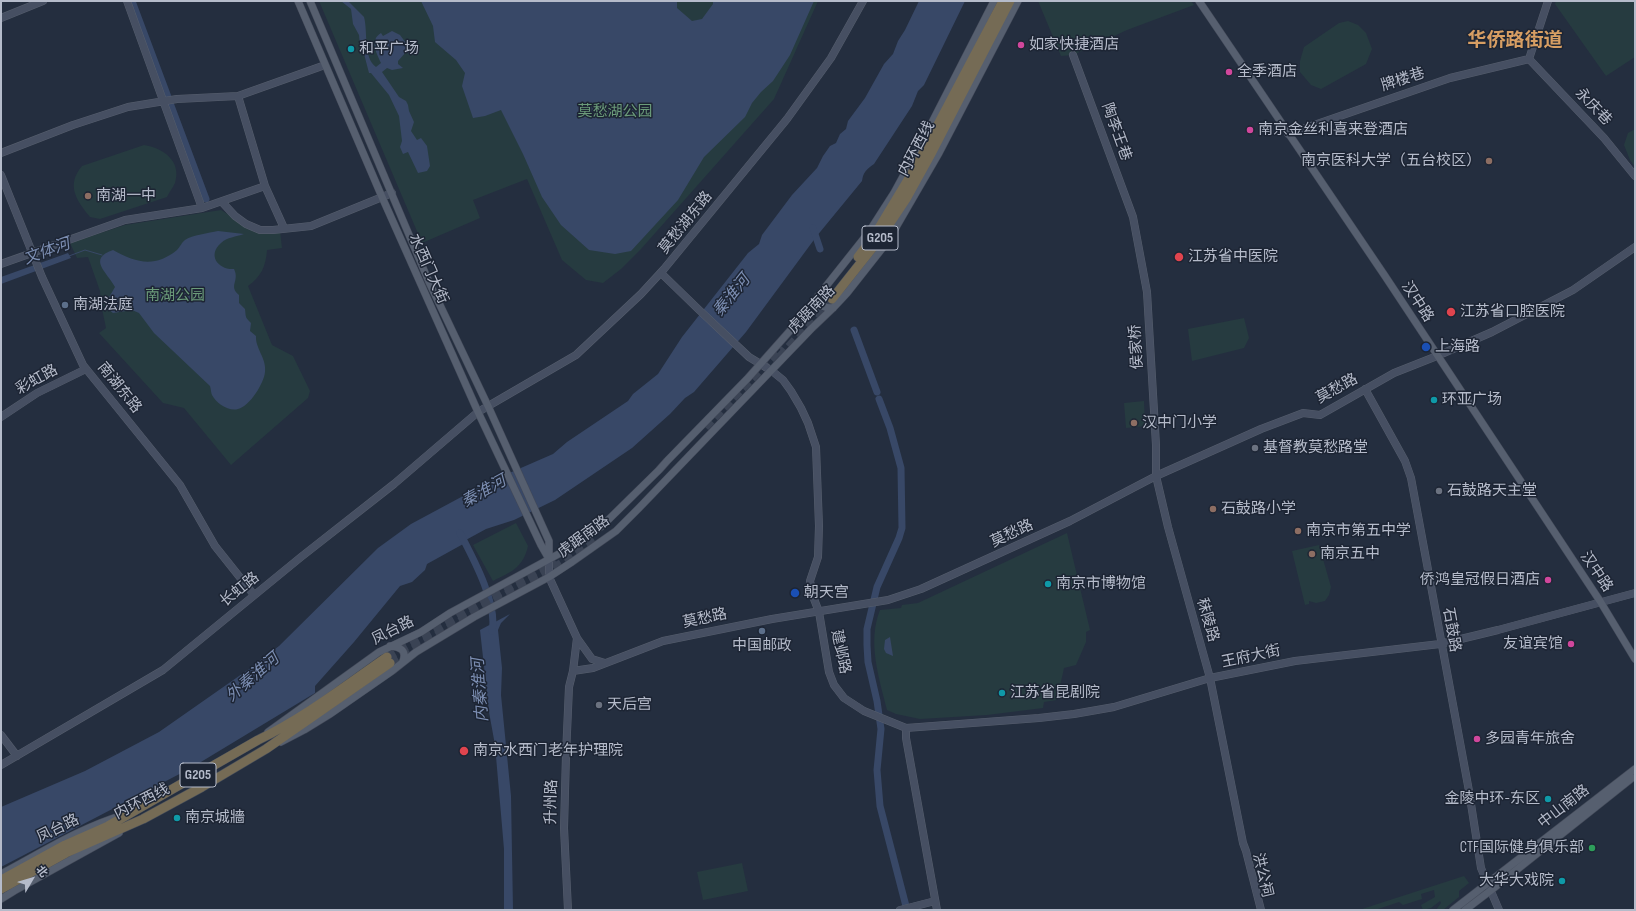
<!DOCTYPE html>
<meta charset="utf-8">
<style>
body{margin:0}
#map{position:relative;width:1636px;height:911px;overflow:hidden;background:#242e3f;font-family:"Sofia Sans Condensed","Noto Sans SC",sans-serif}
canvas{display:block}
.frame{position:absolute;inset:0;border:2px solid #b5bbca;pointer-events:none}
.north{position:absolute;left:12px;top:859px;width:40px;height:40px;-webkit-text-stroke:3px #1d2534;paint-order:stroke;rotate:52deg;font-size:11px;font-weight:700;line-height:16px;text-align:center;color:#b5bbca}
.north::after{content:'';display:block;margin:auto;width:14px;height:18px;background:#b5bbca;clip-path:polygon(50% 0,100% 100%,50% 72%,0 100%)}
</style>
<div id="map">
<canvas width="1636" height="911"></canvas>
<div class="frame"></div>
<div class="north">北</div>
</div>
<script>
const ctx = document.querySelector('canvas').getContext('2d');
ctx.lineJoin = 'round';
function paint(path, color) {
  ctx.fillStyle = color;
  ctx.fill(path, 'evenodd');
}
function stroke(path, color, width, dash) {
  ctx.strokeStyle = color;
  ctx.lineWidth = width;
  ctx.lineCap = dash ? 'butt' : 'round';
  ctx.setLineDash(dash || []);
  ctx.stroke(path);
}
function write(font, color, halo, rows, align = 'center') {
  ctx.font = font + ' "Sofia Sans Condensed","Noto Sans SC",sans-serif';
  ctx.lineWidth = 3;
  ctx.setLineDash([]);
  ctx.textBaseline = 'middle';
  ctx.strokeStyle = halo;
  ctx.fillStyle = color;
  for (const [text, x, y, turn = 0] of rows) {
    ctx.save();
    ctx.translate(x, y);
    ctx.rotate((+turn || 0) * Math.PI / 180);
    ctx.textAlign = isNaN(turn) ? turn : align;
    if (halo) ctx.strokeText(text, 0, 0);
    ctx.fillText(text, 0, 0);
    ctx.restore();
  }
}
const green = new Path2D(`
 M319,1H818L774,99L641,249L621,269L603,283L586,280L562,260L527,179L473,200L480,218L422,243Z
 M1038,1H1191L1194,5L1127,30L1073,55L1061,56Z
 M1556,1H1635V57L1606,76L1555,4Z
 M1348,21L1358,25L1366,33L1372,49L1366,64L1321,89L1311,85L1300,72V61L1304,47L1339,23Z
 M1635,129V167L1630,160L1624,145L1628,133Z
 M144,145C163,148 182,161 175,183C173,188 169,192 167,197L100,219L90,217C76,200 66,185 82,166Z
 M221,210L247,226L280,231L282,248L267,250C266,266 261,277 248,286L272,345L293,356L310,391L308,398L231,465L184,408L163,403L99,333L106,328L101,304L100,291L88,257L77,258L70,243L125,225Z
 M1244,318L1249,338L1244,348L1192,361L1188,329Z
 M1144,401L1145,426L1126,428L1124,403Z
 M516,523L528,546C523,568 511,572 493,581L473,545Z
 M1067,533L1090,630L1086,632V642L1076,665L1064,668L1057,700L1044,702L1043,708L987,715L920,719L896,714L887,710C879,678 867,642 880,610L901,608L902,605L918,603Z
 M1319,545L1331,587L1329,595L1325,601L1316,603L1309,601V604L1305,605L1292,551Z
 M742,863L748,891L703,900L697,872Z
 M1464,876L1469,883L1459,891V897L1443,910H1436L1441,903L1440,901L1431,908L1423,910L1421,905L1435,897L1434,890L1421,894L1422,899L1403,905L1399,902L1375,910H1359Z`);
const water = new Path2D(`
 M341,1H348L364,17C368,31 363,58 376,67L381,63C377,54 369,40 381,33L383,36L392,31L400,35L409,47V55L408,52H406L398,61V64L403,68L392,70L387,68L382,72L399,97L406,101L408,105L409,111L414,122L411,131L417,140L421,138L427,146L430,166L427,171L418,173L408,152L403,154L400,147L402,141L399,116L389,95L371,73H369L363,50L360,45L359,35L353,24L351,9Z
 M421,1H677V8L692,21L702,19L713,4V1H814L790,55L773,81L761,92L752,103L745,117L704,157L678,200L631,251L615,254L589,250L561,225L542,197L523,154L501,110L485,116L473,118L462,86L465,73L456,60L435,42L433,26Z
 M919,1H965L924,85L918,91L912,106L874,164C867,169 863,172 862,181L816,237L746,332L694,392L685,398L670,414L632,448L555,500L514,520L486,529L464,541L465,543L427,564L425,570L412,582L400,586L354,642L315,686V693L191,768L1,867V807L85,771L159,732L249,669L279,646L378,548L411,524L491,481L553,454L567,442L628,401L633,394L658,374L682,337L748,253L759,244L762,235L792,195L817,168L823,156L830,146L836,143L840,134L846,129L848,121L865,98L884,64L893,54L898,41L905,30Z
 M218,231L244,234C236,237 227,237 221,243C207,255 218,270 234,269C240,281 228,286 239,295V303L245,309C246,318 245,317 251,323L250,331L256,336C255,348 267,359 265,372C264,383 250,406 238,409C229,412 216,403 212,395C211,393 211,389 210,386L154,333L139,313L132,310L113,313L107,308L108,299L115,287C107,272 87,259 113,250C136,263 155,268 177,250C180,247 182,242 185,240C192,235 209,233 218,231Z
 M68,253L71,258L1,284V277Z
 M510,614L501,623L498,630L502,668L501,695L511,796L513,910H504V849L495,745L489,712L480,630Z
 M890,637L893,656L886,653L884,649L885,640Z`);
const stream = new Path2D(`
 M69,256L85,250L102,255`);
const river = new Path2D(`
 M132,1L168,97
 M170,103L206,199
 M813,228L820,249
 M854,330L877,392
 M879,399L890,428L901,468L902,528L899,538L877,587L867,629V645L868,662L877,701L881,729L877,770L880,806L907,910
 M460,533C473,558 498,604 492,631`);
const highwayTunnel = new Path2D(`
 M780,357L832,299
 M705,427L782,347
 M387,657L555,560
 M390,663L473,614L564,562L597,540`);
const secondary = new Path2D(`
 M127,1L202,208
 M1,18L43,1
 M1073,55L1133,217L1147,292L1156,445V476L1168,527L1210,678L1243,843L1246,851L1261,910
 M1529,59L1604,138L1635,176
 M1529,59L1548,1
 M1288,134L1450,78L1529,59
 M1,153L73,125L128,107L177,99L238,96
 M1,175L42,277L83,365L180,485L215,546L254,595
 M222,202L235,216L246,224L260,230H273L311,226L392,193
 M284,228L265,186L238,96L325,65
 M1,264L125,220L202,208L265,186
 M661,273L696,307L749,357L772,371L783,380L791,391L801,408L808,423L816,447L819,526L818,557L810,581L814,599L819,612L829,672L834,685L844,698L864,711L906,728L1039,718L1074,714L1114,707L1210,678L1295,661L1440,644L1498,630L1635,593
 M1365,389L1405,461L1411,478L1469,791L1481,868L1499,910
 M1,417L37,393L86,369
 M549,559V577L577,638L573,671L569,687L566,755L564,828L568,910
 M577,638L592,659L605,663
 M573,671L593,668L663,641L772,619L888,600L921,589L1070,521L1156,476L1261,429L1303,413L1320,415L1394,373L1437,356L1492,332L1573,290L1635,247
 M906,728V738L937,910
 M1,735L17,756
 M1,765L163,670L301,557L394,484L478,412L576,355L641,294L664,269L787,119L831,58L863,1
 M900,910L935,901`);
const primary = new Path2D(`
 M298,1L382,197L478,412L541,545L549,559
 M310,1L429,282L488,406L549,541V558
 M1199,1L1385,276L1600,601L1635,659
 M818,296C817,306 824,308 833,308
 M390,646C400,647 407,650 403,661
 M268,732L379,652L421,632L450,613L566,550L602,526L659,470L667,461L748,378L796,324L869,232L894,193L924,138L994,1
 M281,742L304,730L330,714L392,671L416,652L474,617L549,577L572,562L616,531L639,508L812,328L833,308L847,293L888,241L939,153L1018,1
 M1,874C41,853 79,828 123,815
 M1,899L14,891L119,833
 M1453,910L1635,769
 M1465,910L1490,891L1632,778`);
const highway = new Path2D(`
 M858,257L874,236L915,168L1003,1
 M832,299L878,241L906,199L932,152L1010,1
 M1,880L65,845L108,826L258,740C304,718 345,686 387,657
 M1,889L66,853L143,819L202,787L266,749L390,663`);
const markers = [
 [1021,45,4,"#d1479c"],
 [351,49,4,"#0f9aa8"],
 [1229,72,4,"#d1479c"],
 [1250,130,4,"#d1479c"],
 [1489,161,4,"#8d6e63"],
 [88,196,4,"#8d6e63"],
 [1179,257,5,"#e0444e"],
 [65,305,4,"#5c6f8a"],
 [1451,312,5,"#e0444e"],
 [1426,347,5,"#1a4fb4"],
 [1434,400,4,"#0f9aa8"],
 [1134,423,4,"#8d6e63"],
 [1255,448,4,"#6b7280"],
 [1439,491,4,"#6b7280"],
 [1213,509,4,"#8d6e63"],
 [1298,531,4,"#8d6e63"],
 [1312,554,4,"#8d6e63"],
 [1548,580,4,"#d1479c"],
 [1048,584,4,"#0f9aa8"],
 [795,593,5,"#1a4fb4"],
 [762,631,4,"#5c6f8a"],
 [1571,644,4,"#d1479c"],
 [1002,693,4,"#0f9aa8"],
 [599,705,4,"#6b7280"],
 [1477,739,4,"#d1479c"],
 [464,751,5,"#e0444e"],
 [1548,799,4,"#0f9aa8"],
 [177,818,4,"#0f9aa8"],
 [1592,848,4,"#2e9e5b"],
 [1562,881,4,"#0f9aa8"]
];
const shields = [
 [880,238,36],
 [198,775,36]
];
const shieldNames = [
 ["G205",880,238],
 ["G205",198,775]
];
const poiNames = [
 ["如家快捷酒店",1029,45],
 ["和平广场",359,49],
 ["全季酒店",1237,72],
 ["南京金丝利喜来登酒店",1258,130],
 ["南京医科大学（五台校区）",1481,161,"right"],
 ["南湖一中",96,196],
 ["江苏省中医院",1188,257],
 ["南湖法庭",73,305],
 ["江苏省口腔医院",1460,312],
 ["上海路",1435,347],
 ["环亚广场",1442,400],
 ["汉中门小学",1142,423],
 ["基督教莫愁路堂",1263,448],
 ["石鼓路天主堂",1447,491],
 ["石鼓路小学",1221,509],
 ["南京市第五中学",1306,531],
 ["南京五中",1320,554],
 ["侨鸿皇冠假日酒店",1540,580,"right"],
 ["南京市博物馆",1056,584],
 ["朝天宫",804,593],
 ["友谊宾馆",1563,644,"right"],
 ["中国邮政",762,646,"center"],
 ["江苏省昆剧院",1010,693],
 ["天后宫",607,705],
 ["多园青年旅舍",1485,739],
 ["南京水西门老年护理院",473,751],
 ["金陵中环-东区",1540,799,"right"],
 ["南京城牆",185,818],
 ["CTF国际健身俱乐部",1584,848,"right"],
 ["大华大戏院",1554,881,"right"]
];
const streetNames = [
 ["牌楼巷",1403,80,-18],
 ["永庆巷",1593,107,46],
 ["陶李王巷",1116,132,70],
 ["内环西线",917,149,-62],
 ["莫愁湖东路",686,223,-51],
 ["水西门大街",428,269,66],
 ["汉中路",1417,302,57],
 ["虎踞南路",812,310,-46],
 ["侯家桥",1137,347,-93],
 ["彩虹路",37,380,-29],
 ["南湖东路",119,388,51],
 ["莫愁路",1337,389,-29],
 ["莫愁路",1012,534,-25],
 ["虎踞南路",584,537,-36],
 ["汉中路",1596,572,56],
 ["长虹路",240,590,-39],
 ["莫愁路",705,619,-12],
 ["秣陵路",1207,620,74],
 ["石鼓路",1451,630,80],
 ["凤台路",393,631,-27],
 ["建邺路",840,652,78],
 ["王府大街",1251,657,-12],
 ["内环西线",142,802,-27],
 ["升州路",552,802,-89],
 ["中山南路",1564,807,-38],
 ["凤台路",58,829,-26],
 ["洪公祠",1262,875,77]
];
const parkNames = [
 ["莫愁湖公园",615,112],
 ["南湖公园",175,296]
];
const waterNames = [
 ["文体河",47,252,-20],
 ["秦淮河",732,296,-51],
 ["秦淮河",484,492,-29],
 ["外秦淮河",253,678,-41],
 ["内秦淮河",481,690,-94]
];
const districtNames = [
 ["华侨路街道",1515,41]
];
paint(green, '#263b40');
paint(water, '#384867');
stroke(stream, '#384867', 1);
stroke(river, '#384867', 7);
stroke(highwayTunnel, '#3a4354', 9, [9, 4.5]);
stroke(secondary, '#565e6d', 8);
stroke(primary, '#424958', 8);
stroke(highway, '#434b5a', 10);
stroke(secondary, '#464f62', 7);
stroke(primary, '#565f6f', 7);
stroke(highway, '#756b55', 9);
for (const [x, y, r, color] of markers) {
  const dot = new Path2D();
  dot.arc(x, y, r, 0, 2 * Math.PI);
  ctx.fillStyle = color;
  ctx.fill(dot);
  stroke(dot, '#1d2534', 1.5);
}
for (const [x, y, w] of shields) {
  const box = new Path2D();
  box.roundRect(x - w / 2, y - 12, w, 24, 3);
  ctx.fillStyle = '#1d2534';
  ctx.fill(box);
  stroke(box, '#b5bbca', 1);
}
write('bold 14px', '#b5bbca', null, shieldNames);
write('15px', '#b5bbca', '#1d2534', poiNames, 'left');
write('15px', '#b5bbca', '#1d2534', streetNames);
write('15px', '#6b9b7a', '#1d2534', parkNames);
write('italic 16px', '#7c8eb2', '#1d2534', waterNames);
write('bold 19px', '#d79e63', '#1d2534', districtNames);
</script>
